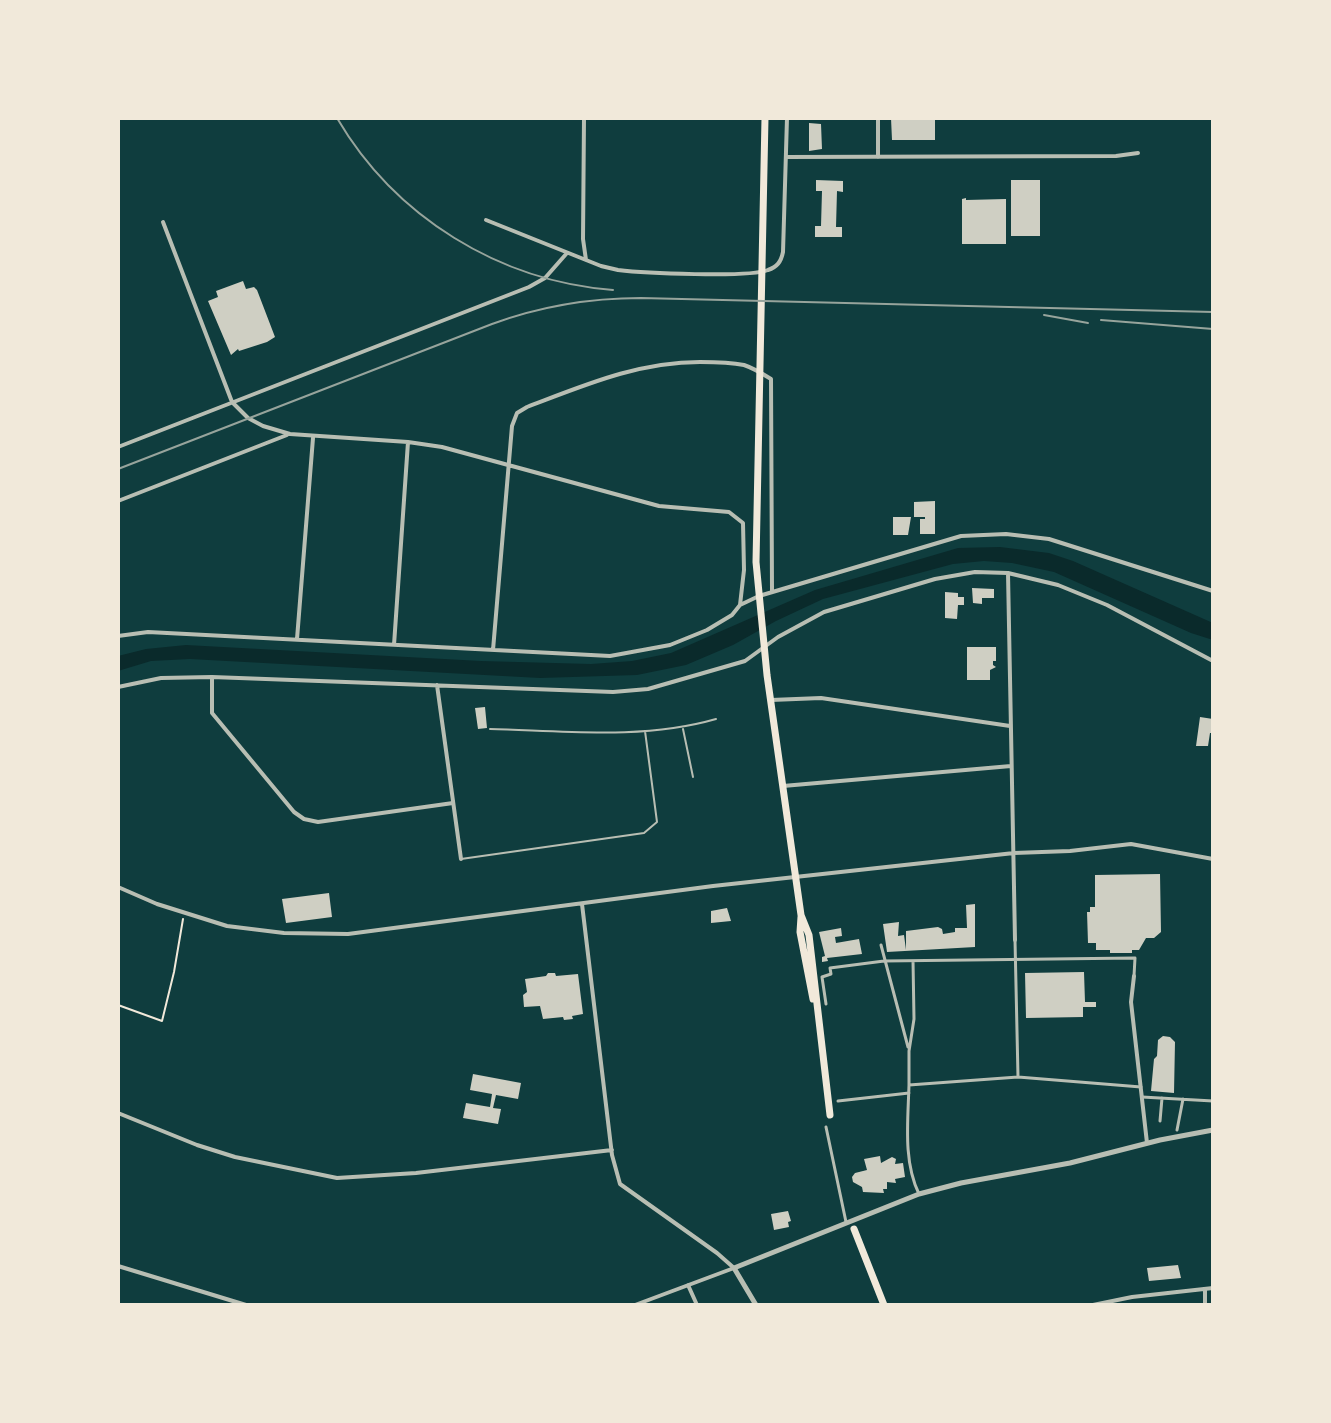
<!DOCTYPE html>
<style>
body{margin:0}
#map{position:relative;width:1331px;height:1423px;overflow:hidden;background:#0f3d3e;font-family:Arial,sans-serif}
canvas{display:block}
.frame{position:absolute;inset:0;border:120px solid #f1e9da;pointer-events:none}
</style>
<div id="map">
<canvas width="1331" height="1423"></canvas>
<div class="frame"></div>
</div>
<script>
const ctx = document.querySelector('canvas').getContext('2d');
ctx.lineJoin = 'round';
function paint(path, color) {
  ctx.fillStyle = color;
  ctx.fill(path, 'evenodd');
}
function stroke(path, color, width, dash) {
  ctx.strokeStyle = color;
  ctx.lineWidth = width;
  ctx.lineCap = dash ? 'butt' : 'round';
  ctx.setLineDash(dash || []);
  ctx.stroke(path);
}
const water = new Path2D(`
 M1000,547L1049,553L1073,561L1213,623V640L1191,633L1054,572L1012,563L984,561L953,564L823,599L776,621L733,645L686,665L637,675L540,678L190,659L151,661L118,671V656L146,649L186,645L481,661L591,664L632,661L671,653L815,590L958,548Z`);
const building = new Path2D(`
 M891,118H935V140H892Z
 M809,123L821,124L822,149L809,151Z
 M816,180L843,181V192L837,191L836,227H842V237H815V226H821L822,191H816Z
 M1011,180H1040V236H1011Z
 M966,198V200L1006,199V244H962V199Z
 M243,281L246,289L254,287L257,290L275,337L267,342L239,351L238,349L231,355L208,301L218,297L216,291Z
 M935,501V534H920V519H925V517H914V502Z
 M893,517H911L908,535H893Z
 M972,588L994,589V598H982V604L973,603Z
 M945,592L958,593V597H964V605H958L957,619L945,618Z
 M967,647H996V661H993V665L996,667L990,670V680H967Z
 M485,707L487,728L478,729L475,708Z
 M1200,717L1213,719V733H1210L1208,746H1196Z
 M1160,874L1161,932L1154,938H1146L1139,950H1132V953H1110V950H1096V943H1088L1087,912H1090V907H1095V875Z
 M329,893L332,917L286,923L282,899Z
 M975,904V947L887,952L883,924L899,922L898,936L904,935L906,950V931L938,927L942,929L943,934L955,932V928H967L966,905Z
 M727,908L731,921L711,923V911Z
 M841,928L842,936L835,937L836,943L859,939L862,954L827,958L828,961L822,962V957L825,956L819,932Z
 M1084,972L1085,1002H1096V1007H1083V1017L1026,1018L1025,973Z
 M548,973H555L556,976L578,974L583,1014L572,1016L573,1019L564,1020L563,1017L543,1019L540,1006L524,1007L523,995L527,992L525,979L546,976Z
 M1163,1036L1170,1037L1175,1042L1174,1093L1151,1091L1154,1059L1157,1056L1158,1040Z
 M473,1074L521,1083L518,1099L496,1095L493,1108L501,1109L498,1124L463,1118L466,1103L490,1107L492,1094L470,1090Z
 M880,1156L881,1163L892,1157L896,1159L895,1164L903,1163L905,1177L895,1179L896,1183L887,1182V1189H883L884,1193L863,1192L862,1187L853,1182L852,1177L855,1173L867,1170L864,1159Z
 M788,1211L791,1221L788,1222L789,1227L774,1230L771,1214Z
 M1178,1265L1181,1278L1149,1281L1147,1268Z`);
const path = new Path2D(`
 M118,1005L162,1021L174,972L183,919`);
const service = new Path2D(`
 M490,729C564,731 643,740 716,719
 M683,729L693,777
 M461,859L644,833L657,822L645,731`);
const pedestrian = new Path2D(`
 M881,945L908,1047
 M913,961L914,1019L909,1051V1085L1018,1077L1015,940
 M826,1004L822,977L831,974L830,968L884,961L1135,958L1134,976
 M1018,1077L1141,1087
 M909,1085C908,1121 903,1161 919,1194
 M1142,1097L1213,1101
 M838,1101L909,1093
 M1160,1121L1162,1098
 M826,1127L846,1222
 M1177,1130L1183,1099`);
const minor = new Path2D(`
 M584,118L583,239L586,260
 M878,118V157
 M786,157L1116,156L1138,153
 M486,220L601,266L618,270C642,273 749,278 768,270C777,267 781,262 783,252L787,118
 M163,222L232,402L248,418L263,426L290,434L408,442L442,447L659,506L729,512L743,523L744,570L740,605
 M118,447L529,287L545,278L567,253
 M118,501L287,435
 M1008,573L1015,940
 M118,636L148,632L610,656L670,645L707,630L732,615L740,605L759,596L961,536L1006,534L1049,539L1213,591
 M297,639L313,438
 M394,645L408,442
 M493,650L512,426L517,413L527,407C585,385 638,362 700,362C715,362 729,362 744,365C753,368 763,374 771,379L772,591
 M212,677V713L294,812L304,819L318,822L453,803
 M437,685L461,859
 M118,687L161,678L212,677L613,692L648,689L745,661L778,637L824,612L935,579L975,572L1008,573L1058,585L1107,605L1213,661
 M771,700L821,698L1010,726
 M783,786L1011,766
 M118,887L157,904L227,926L284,933L348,934L713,886L1014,853L1070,851L1131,844L1213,859
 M582,904L612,1155L620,1184L717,1253L734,1268L635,1305
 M1134,976L1131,1002L1147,1143
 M118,1113L197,1145L235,1157L337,1178L416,1173L612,1150
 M118,1266L246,1305
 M688,1285L697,1305
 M1205,1289V1305
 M1093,1305L1132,1297L1213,1288`);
const tertiary = new Path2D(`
 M756,1305L734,1268L919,1194L961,1183L1070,1163L1160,1140L1213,1130`);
const primary = new Path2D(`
 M765,118L756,562L767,675L801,915L809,935L830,1115
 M801,917L800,932L813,999
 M854,1229L884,1305`);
const rail = new Path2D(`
 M337,118C395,217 499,281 613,290
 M1044,315L1088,323
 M1101,320L1213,329
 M118,469L492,324C541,306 589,298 641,298L1213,312`);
paint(water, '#0a2a2b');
paint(building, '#cfcfc3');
stroke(path, '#f1e9da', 2);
stroke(service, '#b8beb3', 2);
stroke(pedestrian, '#b8beb3', 3);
stroke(minor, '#b8beb3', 4);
stroke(tertiary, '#b8beb3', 5);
stroke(primary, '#f1e9da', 7);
stroke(rail, '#97a49c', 2);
</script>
